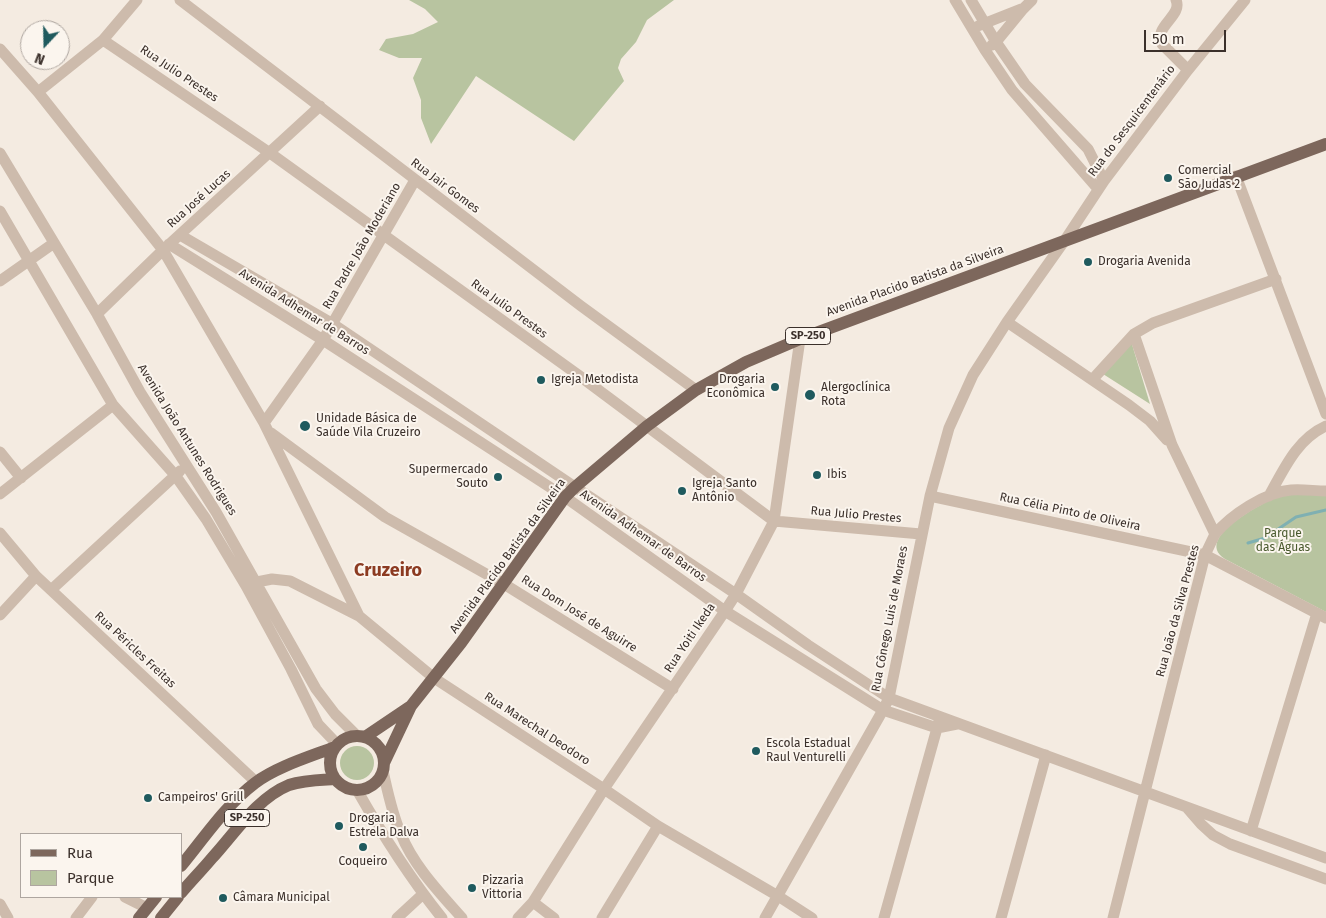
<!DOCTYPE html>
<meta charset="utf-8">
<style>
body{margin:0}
#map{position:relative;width:1326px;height:918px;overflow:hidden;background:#f4ebe1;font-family:"Fira Sans",sans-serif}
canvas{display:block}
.legend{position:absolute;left:20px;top:833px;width:162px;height:65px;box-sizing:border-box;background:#fbf5ee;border:1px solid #aea6a0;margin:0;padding:6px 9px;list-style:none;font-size:15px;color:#3b302b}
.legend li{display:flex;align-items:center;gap:10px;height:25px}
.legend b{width:25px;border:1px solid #aea6a0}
.north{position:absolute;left:20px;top:20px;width:50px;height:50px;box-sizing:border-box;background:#fbf5ee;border:1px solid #aea6a0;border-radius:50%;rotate:201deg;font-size:14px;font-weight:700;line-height:20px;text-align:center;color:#3b302b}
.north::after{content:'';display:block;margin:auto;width:18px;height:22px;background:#1f5a5e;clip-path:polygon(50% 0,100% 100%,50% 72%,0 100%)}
.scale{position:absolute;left:1144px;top:30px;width:82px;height:22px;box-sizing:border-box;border:2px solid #3b302b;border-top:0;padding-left:6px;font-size:15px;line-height:18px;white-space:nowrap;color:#3b302b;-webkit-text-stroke:4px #fbf5ee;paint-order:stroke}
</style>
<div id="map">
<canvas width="1326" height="918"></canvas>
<ul class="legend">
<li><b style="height:6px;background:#7d675c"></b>Rua</li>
<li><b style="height:14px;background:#b8c4a0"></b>Parque</li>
</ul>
<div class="north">N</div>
<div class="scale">50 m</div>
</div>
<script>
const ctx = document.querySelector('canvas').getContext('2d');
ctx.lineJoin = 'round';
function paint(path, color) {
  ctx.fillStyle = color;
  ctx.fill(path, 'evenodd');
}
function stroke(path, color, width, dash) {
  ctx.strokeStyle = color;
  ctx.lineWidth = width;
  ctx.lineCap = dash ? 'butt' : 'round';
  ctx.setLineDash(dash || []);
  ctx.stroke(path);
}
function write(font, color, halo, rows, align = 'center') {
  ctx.font = font + ' "Fira Sans",sans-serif';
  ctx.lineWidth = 4;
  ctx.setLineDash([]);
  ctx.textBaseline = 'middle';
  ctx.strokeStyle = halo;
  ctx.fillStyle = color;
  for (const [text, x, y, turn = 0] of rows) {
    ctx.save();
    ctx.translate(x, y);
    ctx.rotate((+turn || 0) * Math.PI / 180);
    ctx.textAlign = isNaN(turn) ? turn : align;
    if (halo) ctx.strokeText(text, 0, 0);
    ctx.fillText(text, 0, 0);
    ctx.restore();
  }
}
const green = new Path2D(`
 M409,0H674L647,20L636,42L621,59L618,68L624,81L574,141L476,76L431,144L421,118V100L413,78L422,58H399L379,50L386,39L413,34L438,22L425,9Z
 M1131,341L1150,404L1103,374Z
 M1290,490L1326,491V612L1225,559C1190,536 1274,498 1290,490Z
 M340 763a17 17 0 1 1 34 0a17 17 0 1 1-34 0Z`);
const stream = new Path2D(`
 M1248,543L1265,538L1296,517L1326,510`);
const minor = new Path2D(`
 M180,0L581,306L696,390
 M955,0L985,50L1012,90L1098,189
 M971,0L996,42L1025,84L1088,149L1104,181
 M1176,0C1183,16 1153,26 1162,44L1188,70
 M978,26L1021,9
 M103,40L270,153L581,377L774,521L921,534
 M992,45L996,42L1023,9L1032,0
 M0,49L38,92L163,250L264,423L359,616
 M38,92L103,40L137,0
 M0,153L97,314L140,392L216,512L316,689L335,714L357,736
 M1236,176L1326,414
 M0,211L113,405L175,475L206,519L246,586L291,669L318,724L337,744
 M180,235L333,324L575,487L736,594L808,645L889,698L1326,858
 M169,244L323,340L565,497L725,611L883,710L937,728L957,724
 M0,281L54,243
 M97,314L163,250L320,106
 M1007,322L1129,405L1150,421L1167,440
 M1092,380L1134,334L1153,323L1276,279
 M264,423L323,340L415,180
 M271,433L385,517L504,584L673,689
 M0,452L21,478
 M0,494L113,405
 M930,496L1205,555L1326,618
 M1269,496C1284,469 1297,439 1326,426
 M0,533L36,576L51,590L256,782
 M1215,534C1231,515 1265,492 1291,490C1302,489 1315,491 1326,491
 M246,586L257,582L272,579L290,581L359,616L434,678L604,789L658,826L778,896L812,918
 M51,590L180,471
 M0,615L36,576
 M383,771C388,793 392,814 401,834C413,865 440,893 462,918
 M357,790C382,834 410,878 442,918
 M1188,809L1201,824L1213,835L1230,844L1326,879
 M1251,831L1317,613
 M125,897L147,908
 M533,902L554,918
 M0,904L8,918
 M76,918L92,897
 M397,918L423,894
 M518,918L533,902L604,789L725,611L736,594L774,521L800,339
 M602,918L658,826
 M765,918L883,710L889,698L930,496L949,428L973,375L1007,322L1065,240L1104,181L1188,70L1245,0
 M884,918L939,721
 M1001,918L1046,755
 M1113,918L1205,555L1215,534L1172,445L1134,334`);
const major = new Path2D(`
 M330 763a27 27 0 1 1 54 0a27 27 0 1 1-54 0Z
 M365,737L411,706
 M384,763L411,706L461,643L565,497L575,487L647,426L696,390L746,362L800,339L1326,144
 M181,866C204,838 226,805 255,783C276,767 309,757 335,747
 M181,893C191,881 202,870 212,858C235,833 257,798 289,785C304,780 320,780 335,779
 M139,918L156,897
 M161,918L178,897`);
const markers = [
 [1168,178,5,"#1f5a5e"],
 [1088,262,5,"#1f5a5e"],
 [541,380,5,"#1f5a5e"],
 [775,387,5,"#1f5a5e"],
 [810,395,6,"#1f5a5e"],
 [305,426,6,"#1f5a5e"],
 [817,475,5,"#1f5a5e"],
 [498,477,5,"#1f5a5e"],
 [682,491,5,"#1f5a5e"],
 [756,751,5,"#1f5a5e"],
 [148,798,5,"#1f5a5e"],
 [339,826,5,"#1f5a5e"],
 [363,847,5,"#1f5a5e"],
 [472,888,5,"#1f5a5e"],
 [223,898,5,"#1f5a5e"]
];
const shields = [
 [808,336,45],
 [247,818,45]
];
const shieldNames = [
 ["SP-250",808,336],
 ["SP-250",247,818]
];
const streetNames = [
 ["Rua Julio Prestes",179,74,34],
 ["Rua do Sesquicentenário",1132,121,-53],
 ["Rua Jair Gomes",445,186,37],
 ["Rua José Lucas",199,199,-42],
 ["Rua Padre João Moderiano",362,246,-60],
 ["Avenida Placido Batista da Silveira",915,281,-20],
 ["Rua Julio Prestes",509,309,36],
 ["Avenida Adhemar de Barros",304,312,32],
 ["Avenida João Antunes Rodrigues",187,440,58],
 ["Rua Célia Pinto de Oliveira",1070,512,12],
 ["Rua Julio Prestes",856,515,5],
 ["Avenida Adhemar de Barros",643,536,35],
 ["Avenida Placido Batista da Silveira",508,556,-54],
 ["Rua João da Silva Prestes",1178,611,-75],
 ["Rua Dom José de Aguirre",579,614,32],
 ["Rua Cônego Luis de Moraes",890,619,-79],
 ["Rua Yoiti Ikeda",690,638,-56],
 ["Rua Péricles Freitas",135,650,43],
 ["Rua Marechal Deodoro",537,729,33]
];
const poiNames = [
 ["Comercial",1178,171],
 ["São Judas 2",1178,185],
 ["Drogaria Avenida",1098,262],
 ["Igreja Metodista",551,380],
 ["Drogaria",765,380,"right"],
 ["Econômica",765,394,"right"],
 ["Alergoclínica",821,388],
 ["Rota",821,402],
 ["Unidade Básica de",316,419],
 ["Saúde Vila Cruzeiro",316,433],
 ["Supermercado",488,470,"right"],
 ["Souto",488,484,"right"],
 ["Ibis",827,475],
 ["Igreja Santo",692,484],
 ["Antônio",692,498],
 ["Escola Estadual",766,744],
 ["Raul Venturelli",766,758],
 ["Campeiros' Grill",158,798],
 ["Drogaria",349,819],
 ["Estrela Dalva",349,833],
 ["Coqueiro",363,862,"center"],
 ["Pizzaria",482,881],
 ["Vittoria",482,895],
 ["Câmara Municipal",233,898]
];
const parkNames = [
 ["Parque",1283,534],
 ["das Águas",1283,548]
];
const districtNames = [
 ["Cruzeiro",388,571]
];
paint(green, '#b8c4a0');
stroke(stream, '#7fb0b2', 3);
stroke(minor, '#cdbbac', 11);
stroke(major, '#7d675c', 12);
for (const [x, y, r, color] of markers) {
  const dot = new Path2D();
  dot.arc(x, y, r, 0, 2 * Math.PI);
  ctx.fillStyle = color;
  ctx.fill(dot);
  stroke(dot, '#fbf5ee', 2);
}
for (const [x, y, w] of shields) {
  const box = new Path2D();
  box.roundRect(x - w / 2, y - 8.5, w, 17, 4);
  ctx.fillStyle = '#fbf5ee';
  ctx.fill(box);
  stroke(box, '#3b302b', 1);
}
write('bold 11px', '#3b302b', null, shieldNames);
write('12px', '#3b302b', '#fbf5ee', streetNames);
write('12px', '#3b302b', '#fbf5ee', poiNames, 'left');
write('12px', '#4a5a2e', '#fbf5ee', parkNames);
write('bold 18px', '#8c3b22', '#fbf5ee', districtNames);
</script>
